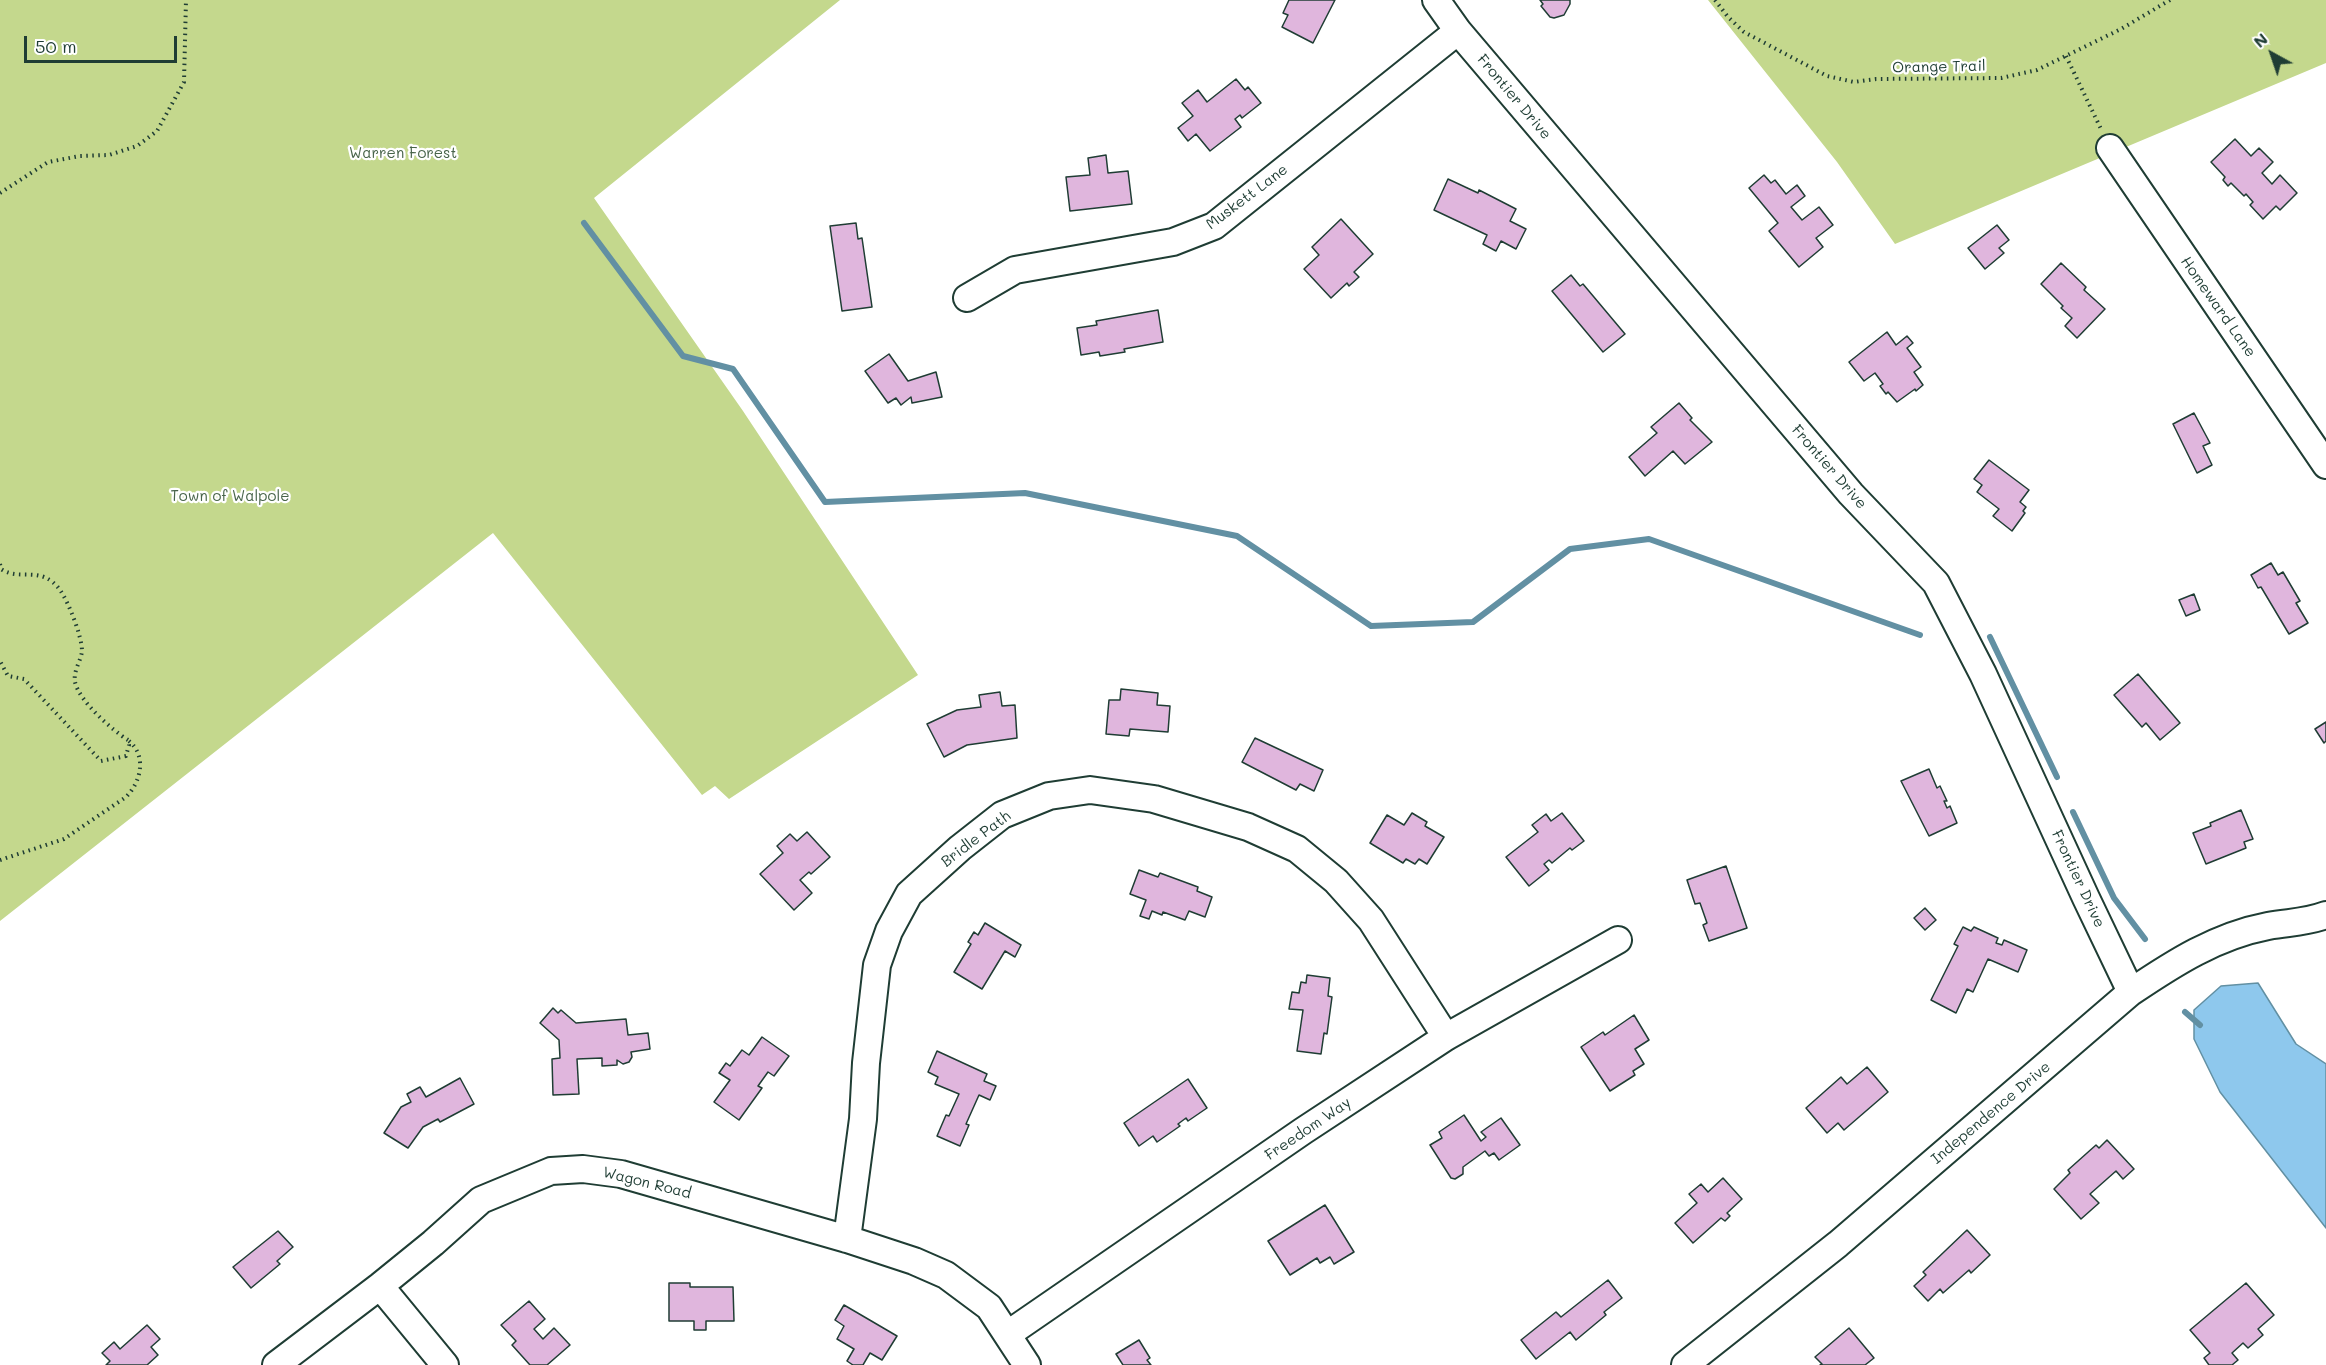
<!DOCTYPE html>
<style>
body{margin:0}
#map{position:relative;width:2326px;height:1365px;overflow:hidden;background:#fff;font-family:Mali,sans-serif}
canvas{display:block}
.north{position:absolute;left:2242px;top:24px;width:60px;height:60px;-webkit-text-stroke:4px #fff;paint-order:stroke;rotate:320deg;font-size:16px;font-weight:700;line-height:24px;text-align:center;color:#1f3d34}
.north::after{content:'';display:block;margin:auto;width:21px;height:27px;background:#1f3d34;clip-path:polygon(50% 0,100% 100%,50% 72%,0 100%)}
.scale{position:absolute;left:24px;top:36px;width:153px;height:27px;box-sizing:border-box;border:3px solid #1f3d34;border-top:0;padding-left:8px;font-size:18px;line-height:21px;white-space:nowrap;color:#1f3d34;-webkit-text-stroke:4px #fff;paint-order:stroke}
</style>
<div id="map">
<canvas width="2326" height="1365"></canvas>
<div class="north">N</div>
<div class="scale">50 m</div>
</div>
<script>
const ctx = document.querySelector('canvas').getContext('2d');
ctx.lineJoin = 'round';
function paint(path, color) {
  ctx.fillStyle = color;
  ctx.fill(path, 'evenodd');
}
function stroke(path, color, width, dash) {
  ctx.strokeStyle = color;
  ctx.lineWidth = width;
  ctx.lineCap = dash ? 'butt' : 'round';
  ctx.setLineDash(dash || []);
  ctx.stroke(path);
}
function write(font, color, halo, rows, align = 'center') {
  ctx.font = font + ' Mali,sans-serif';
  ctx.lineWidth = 4.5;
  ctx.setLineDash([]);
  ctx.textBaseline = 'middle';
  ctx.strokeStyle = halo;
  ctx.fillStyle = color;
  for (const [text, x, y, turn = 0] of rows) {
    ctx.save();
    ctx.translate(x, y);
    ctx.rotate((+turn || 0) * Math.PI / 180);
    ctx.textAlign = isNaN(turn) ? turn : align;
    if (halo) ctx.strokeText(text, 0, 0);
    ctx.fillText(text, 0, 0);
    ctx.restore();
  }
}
const green = new Path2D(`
 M0,0H840L594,198L743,411L918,675L729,799L715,786L702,795L493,533L0,921Z
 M1708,0H2326V63L1895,244L1837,162Z`);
const water = new Path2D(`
 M2258,983L2296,1044L2326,1064V1228L2220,1092L2194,1039V1010L2221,986Z`);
const stream = new Path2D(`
 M584,223L683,356L733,369L825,502L1025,493L1237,536L1371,626L1473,622L1570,549L1649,539L1920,635
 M1990,637L2057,777
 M2073,812L2114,898L2145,939
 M2185,1012L2200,1025`);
const building = new Path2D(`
 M1289,0H1335L1313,43L1282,27L1288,15L1283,13Z
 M1540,0H1570V4L1564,15L1554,18L1550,17L1541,6L1543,4Z
 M1236,79L1245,90L1248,87L1261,103L1242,118L1240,115L1235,119L1241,127L1210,151L1196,134L1188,141L1178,128L1193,116L1182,103L1198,90L1207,102Z
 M2235,139L2251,156L2259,148L2273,162L2262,173L2272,184L2280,175L2297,193L2280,210L2276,206L2263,219L2250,205L2253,202L2246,194L2244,196L2231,183L2228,186L2223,180L2225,177L2211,162Z
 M1106,155L1108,173L1128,171L1132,204L1070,211L1066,177L1090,175L1088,158Z
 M1764,175L1771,183L1775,180L1786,194L1797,185L1805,196L1791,207L1802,220L1819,207L1833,225L1816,238L1823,247L1799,267L1769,231L1778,223L1749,188Z
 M1448,179L1478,193L1479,190L1516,209L1510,221L1526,229L1516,249L1501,241L1496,251L1483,244L1487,235L1434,210Z
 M1341,219L1373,254L1354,272L1359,277L1349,286L1347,283L1331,298L1304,269L1319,255L1312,247Z
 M856,223L858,239L862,238L872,307L842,311L830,226Z
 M1997,225L2009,240L1999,248L2004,253L1985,269L1968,248Z
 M2061,263L2086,287L2084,290L2105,309L2077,338L2065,326L2072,318L2061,308L2063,306L2041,284Z
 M1571,275L1580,286L1583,284L1625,334L1603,352L1552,291Z
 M1158,310L1163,342L1124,349L1125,352L1100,356L1099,352L1081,355L1077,328L1097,325L1096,321Z
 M1887,332L1896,345L1907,336L1913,343L1907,348L1921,367L1914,372L1923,385L1916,391L1915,389L1897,402L1888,392L1886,394L1880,386L1883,384L1875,373L1864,381L1849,362Z
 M889,354L908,381L936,372L942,397L912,403L911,397L901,405L896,398L888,403L865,371Z
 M1679,403L1692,418L1690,420L1712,442L1685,464L1673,451L1645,476L1629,457L1657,433L1651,427Z
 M2194,413L2210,443L2203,446L2212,465L2197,473L2173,424Z
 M1989,460L2029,490L2020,502L2026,507L2023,511L2025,513L2012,531L1993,516L1999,509L1977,492L1982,485L1974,479Z
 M2271,563L2278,575L2283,572L2300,601L2296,603L2308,623L2289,634L2261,587L2258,588L2251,575Z
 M2194,594L2200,610L2186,616L2179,600Z
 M2138,674L2180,723L2160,740L2146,723L2142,727L2114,695Z
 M1121,689L1158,693L1157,705L1170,706L1168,732L1130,729L1129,736L1106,734L1109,700H1120Z
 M1000,692L1002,706L1015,705L1017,738L967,745L944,757L927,724L957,710L981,707L979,695Z
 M2326,722V741L2324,743L2315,729Z
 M1255,738L1323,770L1314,791L1300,784L1296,790L1242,762Z
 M1929,769L1937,788L1940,786L1947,801H1944L1947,808L1950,806L1957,823L1929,836L1901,781Z
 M2241,810L2253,839L2244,842L2246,848L2206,864L2193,833L2211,826L2210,823Z
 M1412,813L1427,822L1425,826L1444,837L1427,864L1419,859L1415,864L1406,859L1403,863L1370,843L1387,815L1404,825Z
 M1562,813L1584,841L1572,850L1570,848L1552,863L1549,860L1544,864L1549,870L1529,886L1506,857L1538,832L1532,825L1546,814L1551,821Z
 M807,832L830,857L811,874L809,872L800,880L812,893L794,910L760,874L783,853L777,846L790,834L797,841Z
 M1726,866L1747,928L1709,941L1703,925L1707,923L1700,903L1695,904L1687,880Z
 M1139,870L1158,877L1160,873L1198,887L1197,891L1212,897L1205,917L1189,911L1185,920L1163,912L1162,915L1152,911L1149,919L1140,916L1146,900L1130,894Z
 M1925,908L1936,920L1925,930L1914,918Z
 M985,923L1021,945L1015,957L1005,951L982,989L954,972L971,944L968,942L974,932L978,935Z
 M1963,927L1971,931L1974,927L1998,938L1996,943L2002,945L2004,940L2027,950L2018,972L1988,959L1973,992L1967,989L1956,1013L1931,1000L1958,946L1954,944Z
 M1307,975L1330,978L1328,996L1332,997L1327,1034L1324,1033L1321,1054L1297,1051L1303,1010L1289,1009L1292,992L1299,993L1301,982L1306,983Z
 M553,1008L558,1013L561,1010L576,1023L626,1019L628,1035L648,1033L650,1049L631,1052L632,1057L629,1062L623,1064L617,1060V1065L602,1066V1058L577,1059L579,1094L553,1095L552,1059L560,1058L559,1040L540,1023Z
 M1634,1015L1649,1040L1635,1049L1644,1064L1633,1071L1635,1075L1610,1091L1581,1047L1603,1032L1605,1035Z
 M762,1037L789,1056L774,1076L768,1072L758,1086L762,1088L739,1120L714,1102L730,1080L719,1073L726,1063L730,1066L742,1050L749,1055Z
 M937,1051L987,1074L984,1081L996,1086L990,1100L979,1095L966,1124L969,1125L960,1146L937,1136L946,1115L949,1116L959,1094L935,1084L938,1077L928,1072Z
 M1867,1067L1888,1092L1844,1130L1838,1123L1827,1133L1806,1108L1841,1077L1847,1084Z
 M460,1078L474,1104L440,1122L438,1119L423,1127L408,1148L384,1133L401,1107L411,1102L407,1094L420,1087L426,1097Z
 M1188,1079L1207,1108L1188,1121L1186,1118L1178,1124L1180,1126L1157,1142L1153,1136L1139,1146L1124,1123Z
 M1464,1115L1481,1141L1486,1137L1481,1132L1501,1118L1520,1145L1499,1160L1494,1153L1489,1156L1485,1151L1463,1167V1174L1455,1179L1451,1178L1430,1145L1442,1138L1439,1132Z
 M2107,1140L2134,1169L2123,1179L2116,1171L2090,1194L2099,1203L2081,1219L2054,1189L2070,1173L2068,1170L2096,1145L2099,1148Z
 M1723,1178L1742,1199L1727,1213L1730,1216L1725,1221L1721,1218L1693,1243L1675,1223L1697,1203L1689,1194L1701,1184L1708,1192Z
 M1325,1205L1354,1252L1334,1264L1330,1257L1320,1263L1317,1258L1290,1275L1268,1241Z
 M1967,1230L1990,1255L1971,1273L1969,1270L1943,1293L1940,1289L1928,1301L1914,1286L1926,1275L1923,1272Z
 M278,1231L293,1247L277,1261L280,1264L251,1288L233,1267Z
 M1608,1280L1622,1298L1604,1312L1606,1315L1576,1340L1570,1332L1536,1359L1521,1340L1556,1312L1561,1317Z
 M669,1283H690V1287H733L734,1321H706V1330H694V1321H669Z
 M2246,1283L2274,1315L2258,1329L2263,1335L2248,1348L2243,1343L2232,1353L2238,1360L2232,1365H2209L2204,1358L2210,1353L2190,1330Z
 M529,1301L545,1319L534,1329L543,1339L554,1328L570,1345L547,1365H530L512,1345L516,1341L501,1325Z
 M844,1305L897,1336L882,1360L870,1353L863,1365H853L847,1361L854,1349L837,1339L844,1326L835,1320Z
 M147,1325L160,1339L151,1347L158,1355L147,1365H106L110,1361L102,1353L114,1342L120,1349Z
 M1849,1328L1874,1358L1865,1365H1820L1822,1364L1815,1357Z
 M1139,1340L1150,1358L1147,1360L1151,1365H1123L1116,1354Z`);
const path = new Path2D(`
 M1715,0L1728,17L1744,32L1827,76L1854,82L1876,79L2001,78L2037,70L2121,29L2170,0
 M2066,56L2101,129
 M0,193L48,162L80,156L109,155L137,146L157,131L184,82L186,0
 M0,564L1,569C20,582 41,564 60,590C68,601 82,636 82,651C81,661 73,671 75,682C79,701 112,730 128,740L129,745L126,756L101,761L24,679L8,676L0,661
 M0,860L64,839L126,797C141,782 147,756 129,741`);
const minor = new Path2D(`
 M1436,0L1458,31L1851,494L1936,583L1983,674L2086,898L2131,992
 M2110,148L2326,465
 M967,298L1015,270L1173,242L1214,226L1458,31
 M847,1239L863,1119L866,1063L877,965L889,931L909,894L960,848L1002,815L1049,796L1090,790L1154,799L1248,827L1297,849L1336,881L1371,920L1446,1037
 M380,1286L445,1365
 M1008,1334L1303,1131L1446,1037L1618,940
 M276,1365L380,1286L433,1243L481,1200L551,1171L583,1169L621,1174L847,1239L914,1261L946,1275L989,1307L1027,1365
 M1685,1365L1838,1244L2131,992C2174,963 2216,936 2268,926C2289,922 2305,923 2326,915`);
const streetNames = [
 ["Orange Trail",1939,67,-1],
 ["Frontier Drive",1514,97,50],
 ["Muskett Lane",1247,197,-37],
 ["Homeward Lane",2218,307,55],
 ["Frontier Drive",1829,467,49],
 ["Bridle Path",976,839,-37],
 ["Frontier Drive",2078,879,65],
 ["Independence Drive",1991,1113,-40],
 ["Freedom Way",1308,1129,-34],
 ["Wagon Road",647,1183,14]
];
const parkNames = [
 ["Warren Forest",403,153],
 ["Town of Walpole",230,496]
];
paint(green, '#c4d88d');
paint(water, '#8ec8ed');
stroke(water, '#6290a3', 1.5);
stroke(stream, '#6290a3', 6);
paint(building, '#e0b6dd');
stroke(building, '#1f3d34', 1.5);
stroke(minor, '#1f3d34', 30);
stroke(path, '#1f3d34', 4, [1.5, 4.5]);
stroke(minor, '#fff', 26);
write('15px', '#1f3d34', '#fff', streetNames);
write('15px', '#48644a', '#fff', parkNames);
</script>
